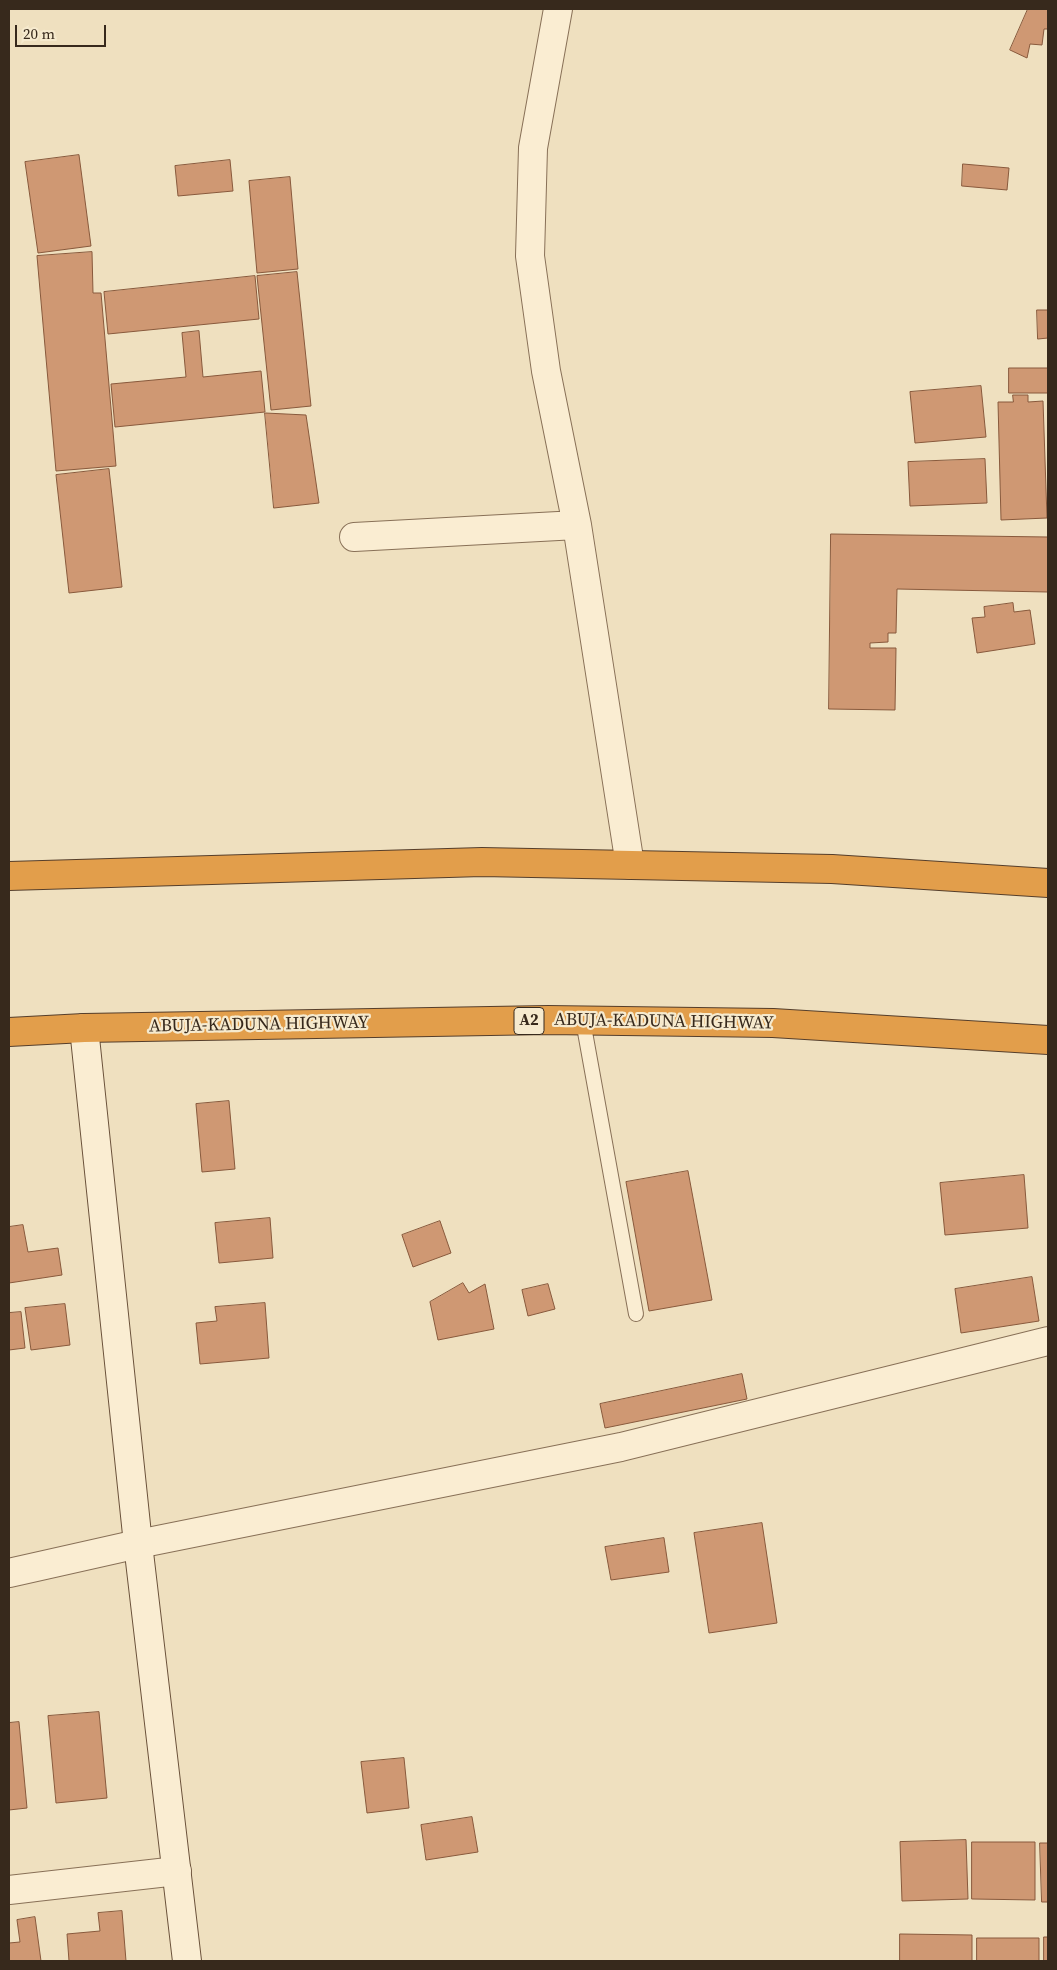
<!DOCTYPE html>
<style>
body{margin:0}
#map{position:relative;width:1057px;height:1970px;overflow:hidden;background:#efe0bf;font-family:"Source Serif 4",serif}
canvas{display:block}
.frame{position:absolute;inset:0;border:10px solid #37291c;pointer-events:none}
.scale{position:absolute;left:15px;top:25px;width:91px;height:22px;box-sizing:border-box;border:2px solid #37291c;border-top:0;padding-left:6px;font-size:15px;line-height:18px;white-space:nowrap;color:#37291c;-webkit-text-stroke:4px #f6eace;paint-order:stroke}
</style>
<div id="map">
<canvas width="1057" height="1970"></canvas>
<div class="frame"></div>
<div class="scale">20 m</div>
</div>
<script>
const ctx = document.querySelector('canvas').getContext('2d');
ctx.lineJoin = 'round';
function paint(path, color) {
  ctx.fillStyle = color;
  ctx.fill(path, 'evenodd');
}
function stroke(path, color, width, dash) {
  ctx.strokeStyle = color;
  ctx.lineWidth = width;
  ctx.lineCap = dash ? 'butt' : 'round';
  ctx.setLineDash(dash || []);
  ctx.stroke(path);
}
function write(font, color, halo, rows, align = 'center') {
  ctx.font = font + ' "Source Serif 4",serif';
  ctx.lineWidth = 4.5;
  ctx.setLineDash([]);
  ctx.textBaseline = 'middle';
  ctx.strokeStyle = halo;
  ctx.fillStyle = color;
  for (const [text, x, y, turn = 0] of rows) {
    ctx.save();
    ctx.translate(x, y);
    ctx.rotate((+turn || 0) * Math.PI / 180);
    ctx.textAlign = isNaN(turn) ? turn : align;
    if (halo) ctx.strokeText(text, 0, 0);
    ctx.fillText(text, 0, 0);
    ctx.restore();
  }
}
const building = new Path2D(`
 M1028,9H1048V29H1044L1042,45L1030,44L1027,58L1010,50Z
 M79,155L91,246L38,253L25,162Z
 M230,160L233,191L178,196L175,166Z
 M963,164L1009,168L1007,190L962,186Z
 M290,177L298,269L257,273L249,181Z
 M92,252L93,293H101L116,466L56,471L37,256Z
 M297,272L311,406L271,410L257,276Z
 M255,276L259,319L108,334L104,292Z
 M1037,310H1048V338L1038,339Z
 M199,331L203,377L261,371L265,412L115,427L111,384L186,377L182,333Z
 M1009,368H1048V393H1009Z
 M981,386L986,437L915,443L910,392Z
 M1013,395H1028V402L1043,401L1047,518L1001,520L998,402H1013Z
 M265,413L306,415L319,503L274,508Z
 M985,459L987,503L910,506L908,462Z
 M109,469L122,587L69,593L56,475Z
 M831,534L1048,537V592L897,589L896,633H888V642L870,643V648H896L895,710L829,709Z
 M1013,603L1014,612L1030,610L1035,644L977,653L972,618L985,617L984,607Z
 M229,1101L235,1169L202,1172L196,1104Z
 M688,1171L712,1300L649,1311L626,1182Z
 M1024,1175L1028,1228L945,1235L940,1183Z
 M270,1218L273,1258L219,1263L215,1223Z
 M440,1221L451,1253L413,1267L402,1235Z
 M23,1225L28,1252L58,1248L62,1275L9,1283V1227Z
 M1032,1277L1039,1321L961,1333L955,1289Z
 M463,1283L469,1293L485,1284L494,1329L438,1340L430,1302Z
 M548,1284L555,1309L528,1316L522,1290Z
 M265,1303L269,1358L200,1364L196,1323L217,1321L215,1307Z
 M65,1304L70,1345L31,1350L25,1308Z
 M21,1312L25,1348L9,1350V1313Z
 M742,1374L747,1399L605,1428L600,1404Z
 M762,1523L777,1623L709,1633L694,1533Z
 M664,1538L669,1572L611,1580L605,1547Z
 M99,1712L107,1798L56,1803L48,1716Z
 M19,1722L27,1808L9,1810V1723Z
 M404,1758L409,1808L367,1813L361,1762Z
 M472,1817L478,1852L426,1860L421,1825Z
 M966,1840L968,1899L902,1901L900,1842Z
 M972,1842H1035V1900L972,1899Z
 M1040,1843H1048V1902H1042Z
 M122,1911L126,1961H69L67,1934L100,1931L98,1913Z
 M35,1917L41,1961H9V1943L20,1942L17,1920Z
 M900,1934L972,1935V1961H900Z
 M1044,1937H1048V1961H1044Z
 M977,1938H1039V1961H977Z`);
const lane = new Path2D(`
 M583,1021L636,1314`);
const street = new Path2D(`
 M558,9L533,148L530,256L546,371L577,525L630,865
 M354,537L577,525
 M9,1573L138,1544L621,1447L1048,1341
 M9,1890L177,1871`);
const secondary = new Path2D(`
 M84,1028L138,1544L187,1961`);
const highway = new Path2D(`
 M9,876L482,862L832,869L1048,883
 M9,1032L84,1028L548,1020L773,1023L1048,1040`);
const shields = [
 [529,1021,30]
];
const shieldNames = [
 ["A2",529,1021]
];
const streetNames = [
 ["ABUJA-KADUNA HIGHWAY",664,1022,1],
 ["ABUJA-KADUNA HIGHWAY",259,1025,-1]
];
paint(building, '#cf9873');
stroke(building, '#88593c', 1);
stroke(lane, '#887057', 16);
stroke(street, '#887057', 30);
stroke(secondary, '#6a513a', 30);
stroke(highway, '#553e2b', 30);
stroke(lane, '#faedd2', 14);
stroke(street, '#faedd2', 28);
stroke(secondary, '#faedd2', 28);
stroke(highway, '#e29e4b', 28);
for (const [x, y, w] of shields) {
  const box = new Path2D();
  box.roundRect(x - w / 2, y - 13.5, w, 27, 4);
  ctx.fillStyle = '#f6eace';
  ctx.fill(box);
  stroke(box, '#37291c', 1);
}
write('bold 16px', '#37291c', null, shieldNames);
write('18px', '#37291c', '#f6eace', streetNames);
</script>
